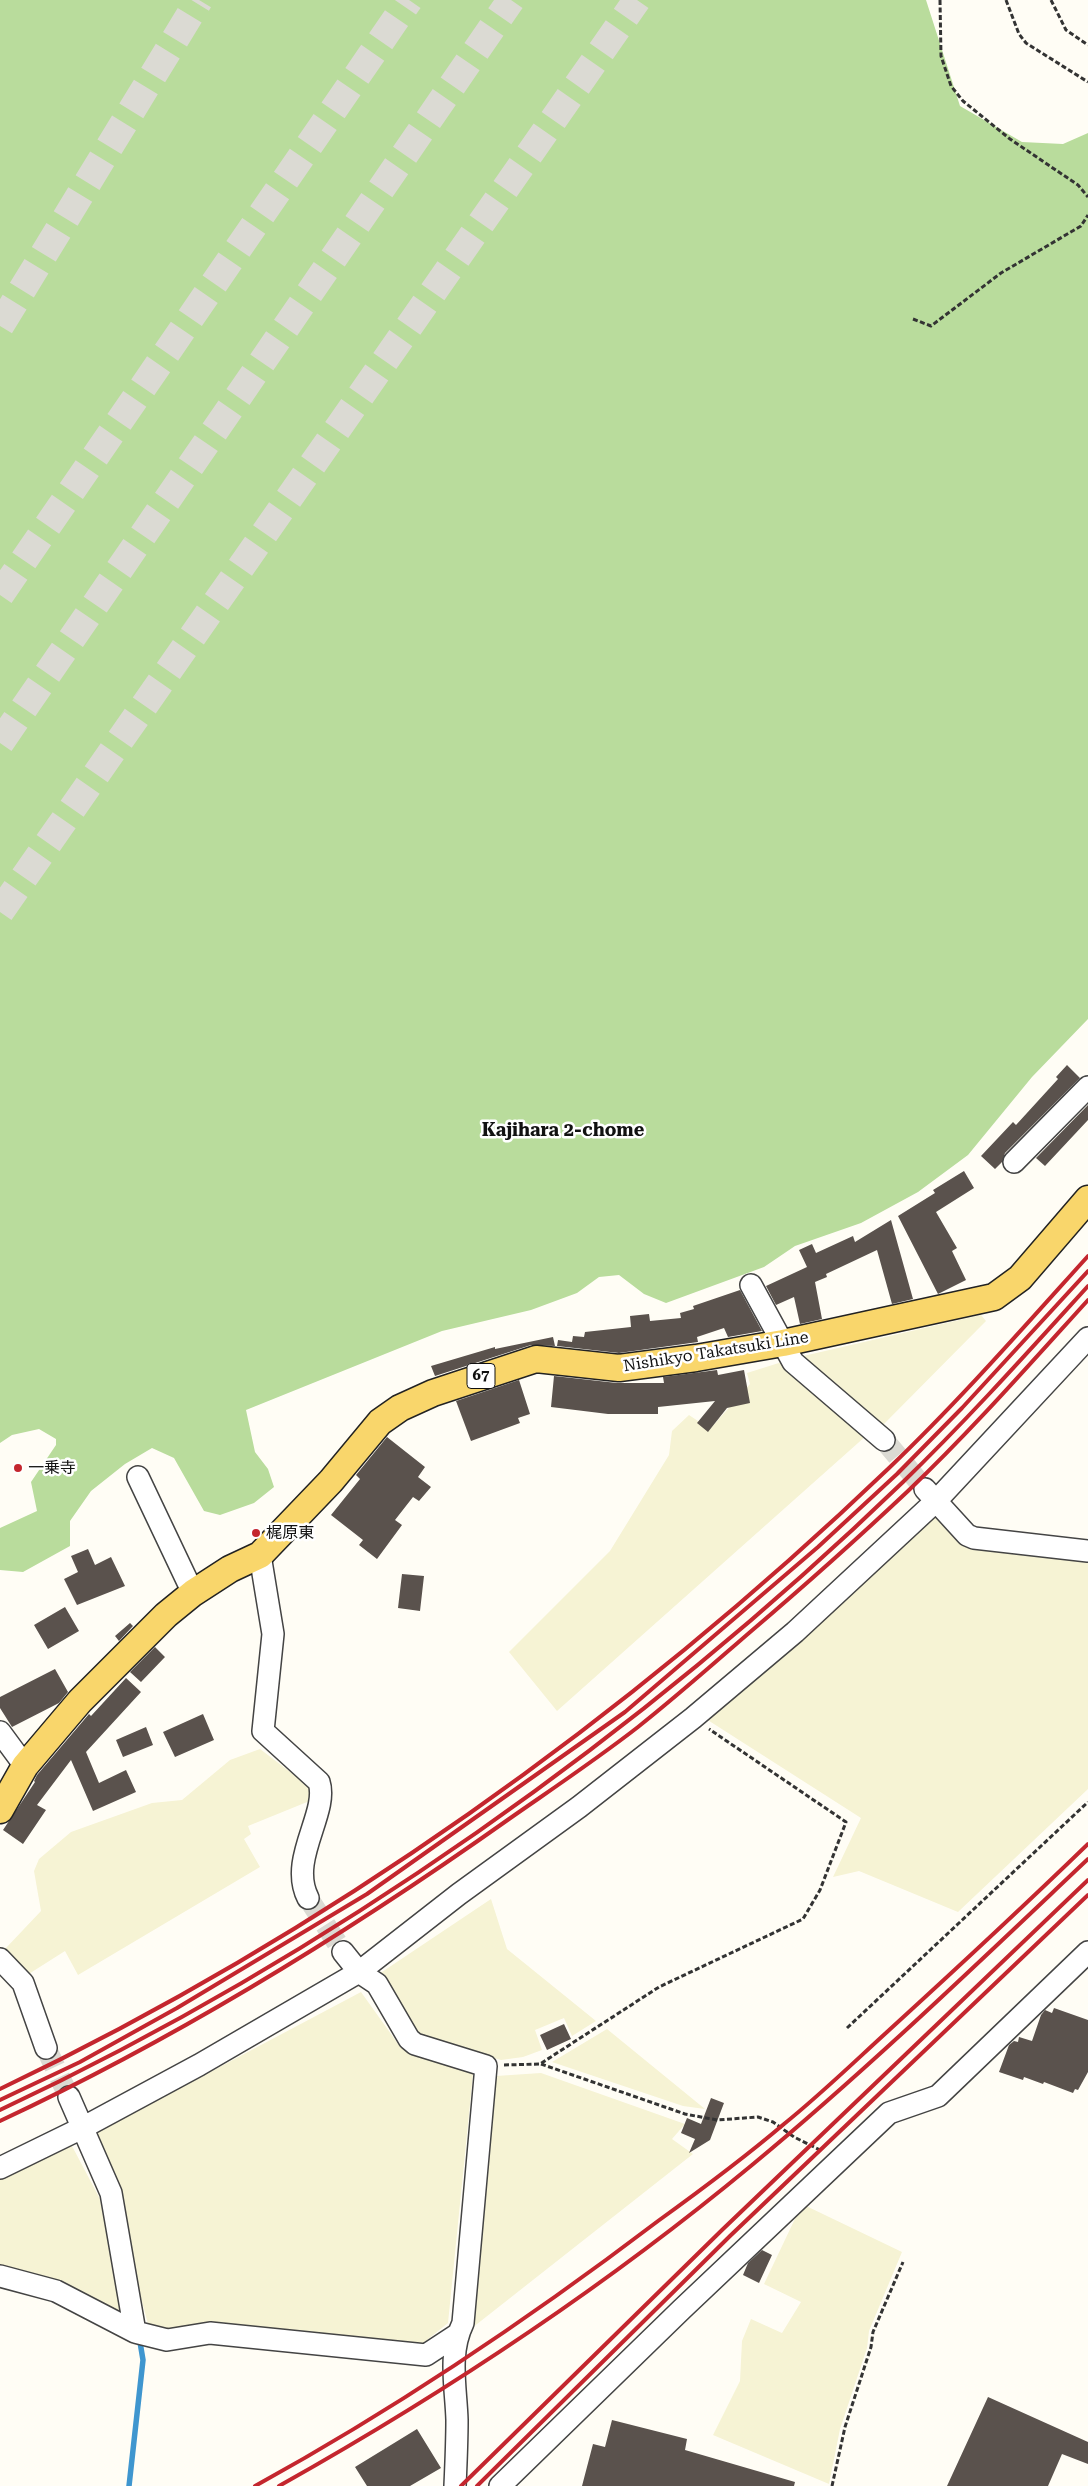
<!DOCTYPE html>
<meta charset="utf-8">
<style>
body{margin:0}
canvas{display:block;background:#fffdf5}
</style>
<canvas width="1088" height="2486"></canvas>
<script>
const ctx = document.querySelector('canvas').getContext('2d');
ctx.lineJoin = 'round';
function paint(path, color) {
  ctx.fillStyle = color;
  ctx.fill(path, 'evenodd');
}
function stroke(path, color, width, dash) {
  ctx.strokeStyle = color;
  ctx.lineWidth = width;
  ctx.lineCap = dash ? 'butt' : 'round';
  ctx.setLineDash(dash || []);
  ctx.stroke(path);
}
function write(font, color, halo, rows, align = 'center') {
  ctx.font = font + ' "Roboto Serif","Noto Sans JP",serif';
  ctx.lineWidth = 5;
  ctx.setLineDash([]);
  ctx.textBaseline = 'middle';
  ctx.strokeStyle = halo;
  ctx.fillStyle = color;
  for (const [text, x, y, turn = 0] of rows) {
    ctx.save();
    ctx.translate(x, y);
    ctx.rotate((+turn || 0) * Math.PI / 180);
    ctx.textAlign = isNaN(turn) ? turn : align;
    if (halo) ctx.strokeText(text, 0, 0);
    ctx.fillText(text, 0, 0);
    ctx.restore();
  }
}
const farmland = new Path2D(`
 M981,1315L986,1321L880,1428L799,1357Z
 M782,1362L867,1435L557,1711L509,1652L610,1551L669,1455L672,1431L689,1415L710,1429L750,1384L747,1373Z
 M939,1513L968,1543L1088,1557V1789L958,1912L859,1871L833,1877L861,1818L703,1717Z
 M260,1749L314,1790L312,1800L248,1826L251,1834L244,1839L260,1867L78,1975L65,1951L24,1977L5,1949L41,1911L34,1871L39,1859L71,1832L152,1803L182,1800L230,1760Z
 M491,1899L507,1949L596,2021L572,2036L564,2018L535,2030L542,2050L523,2057L501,2060L423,2037L408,2022L379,1974Z
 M361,1992L401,2048L473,2074L448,2323L422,2344L167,2340L148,2324L97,2132Z
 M607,2029L705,2109L683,2106L552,2062Z
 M541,2073L685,2124L672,2139L693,2154L472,2328L496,2076Z
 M72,2146L100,2199L121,2315L0,2268V2180Z
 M802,2204L902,2252L869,2331L867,2348L840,2429L829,2484L713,2435L740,2381L742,2341L751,2319L782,2333L801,2302L764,2284Z`);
const forest = new Path2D(`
 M0,0H926L960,106L1022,142L1063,144L1088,133V1019L1032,1077L968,1155L918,1192L861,1223L795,1246L764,1267L666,1303L644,1294L619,1275L599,1277L577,1293L531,1310L442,1331L246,1410L255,1452L268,1469L274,1487L254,1503L220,1515L204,1511L174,1458L152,1448L125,1464L91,1491L70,1521V1546L23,1572L0,1570V1528L37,1511L31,1482L56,1445V1439L39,1429L12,1435L0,1443Z`);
const stream = new Path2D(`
 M129,2486L143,2360L140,2342`);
const building = new Path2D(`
 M1067,1065L1080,1078L1005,1153L1002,1162L995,1169L981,1156L1013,1122L1016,1125L1058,1079L1056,1077Z
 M1088,1105V1120L1045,1166L1036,1158Z
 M964,1171L974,1188L936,1212L957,1248L952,1251L966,1280L938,1294L898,1216L935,1193L933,1190Z
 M891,1220L913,1299L892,1304L877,1250L826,1274L827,1277L815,1282L822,1319L800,1324L794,1297L776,1305L766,1286L807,1267L799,1250L812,1244L816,1253L853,1236L855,1242Z
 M740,1290L762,1331L728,1337L724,1328L697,1337L698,1342L619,1353L557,1346L558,1340L572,1342L573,1336L584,1337L585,1332L631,1327L630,1316L649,1314L650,1321L681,1318L680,1313L694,1309L693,1306Z
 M553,1337L555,1346L531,1345L435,1376L431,1366L495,1347V1349Z
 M717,1370L718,1375L744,1370L750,1403L727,1408L708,1432L697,1423L715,1401L658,1407V1414H608L551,1407L554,1376L617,1383H664L663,1377Z
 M519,1380L530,1414L518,1418L520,1423L471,1441L456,1401Z
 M387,1437L425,1467L418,1477L431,1487L419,1501L413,1497L395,1520L402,1525L377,1559L359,1545L363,1540L331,1515L360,1479L356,1475Z
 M88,1549L95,1565L111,1557L125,1586L77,1605L64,1579L78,1572L71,1556Z
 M402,1574L424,1576L420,1611L398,1608Z
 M65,1607L79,1631L48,1649L34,1625Z
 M130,1623L133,1626L119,1641L115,1636Z
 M155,1647L165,1657L141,1682L130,1672Z
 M55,1669L68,1692L59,1703L12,1727L0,1708V1697Z
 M126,1678L141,1692L86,1752L99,1783L126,1770L136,1792L93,1811L71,1760L37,1805L46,1810L23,1844L3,1830L35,1782L34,1781L37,1775L89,1714L91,1716Z
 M203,1714L214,1740L175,1757L163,1732Z
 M146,1727L153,1745L123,1757L116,1740Z
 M1054,2008L1088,2020V2072L1078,2090L1075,2089L1073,2093L1044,2082L1043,2084L1024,2077L1023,2080L999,2072L1009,2045L1014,2041L1018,2042L1019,2037L1032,2041L1041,2015L1045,2010L1052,2013Z
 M564,2024L571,2039L547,2050L540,2035Z
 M711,2098L724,2103L710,2140L689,2153L695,2139L681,2133L687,2118L701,2124Z
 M762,2250L772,2255L759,2283L743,2275L748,2263Z
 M988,2397L1088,2442V2464L1062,2454L1048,2486H947Z
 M612,2420L687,2439L685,2450L795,2482L794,2486H582L593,2444L605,2447Z
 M417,2429L441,2468L410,2486H367L355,2467Z`);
const minorTunnel = new Path2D(`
 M884,1440L925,1489
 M308,1898L343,1952
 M46,2048L69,2097`);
const highwayTunnel = new Path2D(`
 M0,326L199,0
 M0,595L409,0
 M0,743L511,0
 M0,912L637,0`);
const path = new Path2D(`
 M940,0L941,56L951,86L963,101L1010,139L1078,185L1088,197
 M1006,0L1019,34L1026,43L1088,82
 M1051,0L1066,30L1088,45
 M913,319L931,326L1001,273L1081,226L1088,215
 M847,2028L1088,1802
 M541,2064L685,2114L717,2120L758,2117L773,2122L794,2137L822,2151
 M504,2065L540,2064L659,1987L803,1919L820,1890L846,1822L709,1729
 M832,2486L845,2427L871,2347L873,2332L903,2262`);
const minor = new Path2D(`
 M1014,1162L1088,1087
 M751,1285L793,1362L884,1440
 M138,1477L193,1593
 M925,1489L967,1535L974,1538L1088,1551
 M260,1555L273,1634L263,1731L319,1782C329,1813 288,1859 308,1898
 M0,1732L25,1766
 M343,1952L359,1972L377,1984L409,2039L415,2044L486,2066L463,2323C448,2354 456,2387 457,2420C457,2442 456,2464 455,2486
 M0,1959L23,1983L46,2048
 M69,2097L111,2193L135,2332
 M0,2168L84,2127L199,2065L359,1972L459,1894L579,1807L693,1718L795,1632L936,1501L1088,1338
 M0,2276L56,2291L135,2332L167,2340L210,2333L426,2355L458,2334
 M500,2486L681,2310L889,2113L938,2096L1088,1952`);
const major = new Path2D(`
 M0,1810L25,1766L80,1701L166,1615L193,1593L230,1569L260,1555L331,1481L380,1422L400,1408L433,1393L536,1359L619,1368L696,1358L783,1343L994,1297L1020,1278L1088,1199`);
const rail = new Path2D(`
 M0,2089C325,1934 629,1717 889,1468C959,1401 1023,1328 1088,1256
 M0,2100L80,2062L177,2008L367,1894L625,1712L818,1547L897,1474L962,1408L1088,1271
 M0,2110C328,1956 643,1733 903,1482C968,1419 1028,1352 1088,1286
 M0,2121C179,2037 348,1933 509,1819C552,1789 597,1759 638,1727C676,1697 712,1665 749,1633C803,1587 856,1540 908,1491C971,1431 1029,1365 1088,1300
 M255,2486C397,2408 529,2319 658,2221C701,2190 744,2158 784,2124C820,2095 853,2063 887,2032C955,1970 1022,1908 1088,1844
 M279,2486C445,2393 606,2286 752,2165C869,2068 978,1963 1088,1859
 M461,2486L722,2230L1088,1880
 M477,2486L730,2236L1088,1895`);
const markers = [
 [18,1468,5,"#c4262e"],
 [256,1533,5,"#c4262e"]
];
const shields = [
 [481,1376,28]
];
const shieldNames = [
 ["67",481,1376]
];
const streetNames = [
 ["Nishikyo Takatsuki Line",716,1352,-9]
];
const poiNames = [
 ["一乗寺",28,1468],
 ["梶原東",266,1533]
];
const neighbourhoodNames = [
 ["Kajihara 2-chome",563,1131]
];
paint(farmland, '#f6f3d4');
paint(forest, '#b9dc9c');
stroke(stream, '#3f96cf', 5.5);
paint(building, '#5a524d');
stroke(minorTunnel, '#dbdad3', 21, [21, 11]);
stroke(highwayTunnel, '#dbdad3', 28, [28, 14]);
stroke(minor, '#444', 24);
stroke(major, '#222', 29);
stroke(path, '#333', 3, [5, 2.5]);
stroke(minor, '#fff', 21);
stroke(major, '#f9d66b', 26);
stroke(rail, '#c4262e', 4);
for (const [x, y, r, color] of markers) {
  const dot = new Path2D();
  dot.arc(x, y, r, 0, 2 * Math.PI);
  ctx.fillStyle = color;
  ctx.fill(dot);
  stroke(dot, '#fff', 2);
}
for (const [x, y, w] of shields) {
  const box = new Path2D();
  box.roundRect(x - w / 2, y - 12.5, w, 25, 4);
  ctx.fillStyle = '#fff';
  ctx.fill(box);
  stroke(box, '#111', 1);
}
write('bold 15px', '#111', null, shieldNames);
write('16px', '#111', '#fff', streetNames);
write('16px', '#111', '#fff', poiNames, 'left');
write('bold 18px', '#111', '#fff', neighbourhoodNames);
</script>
